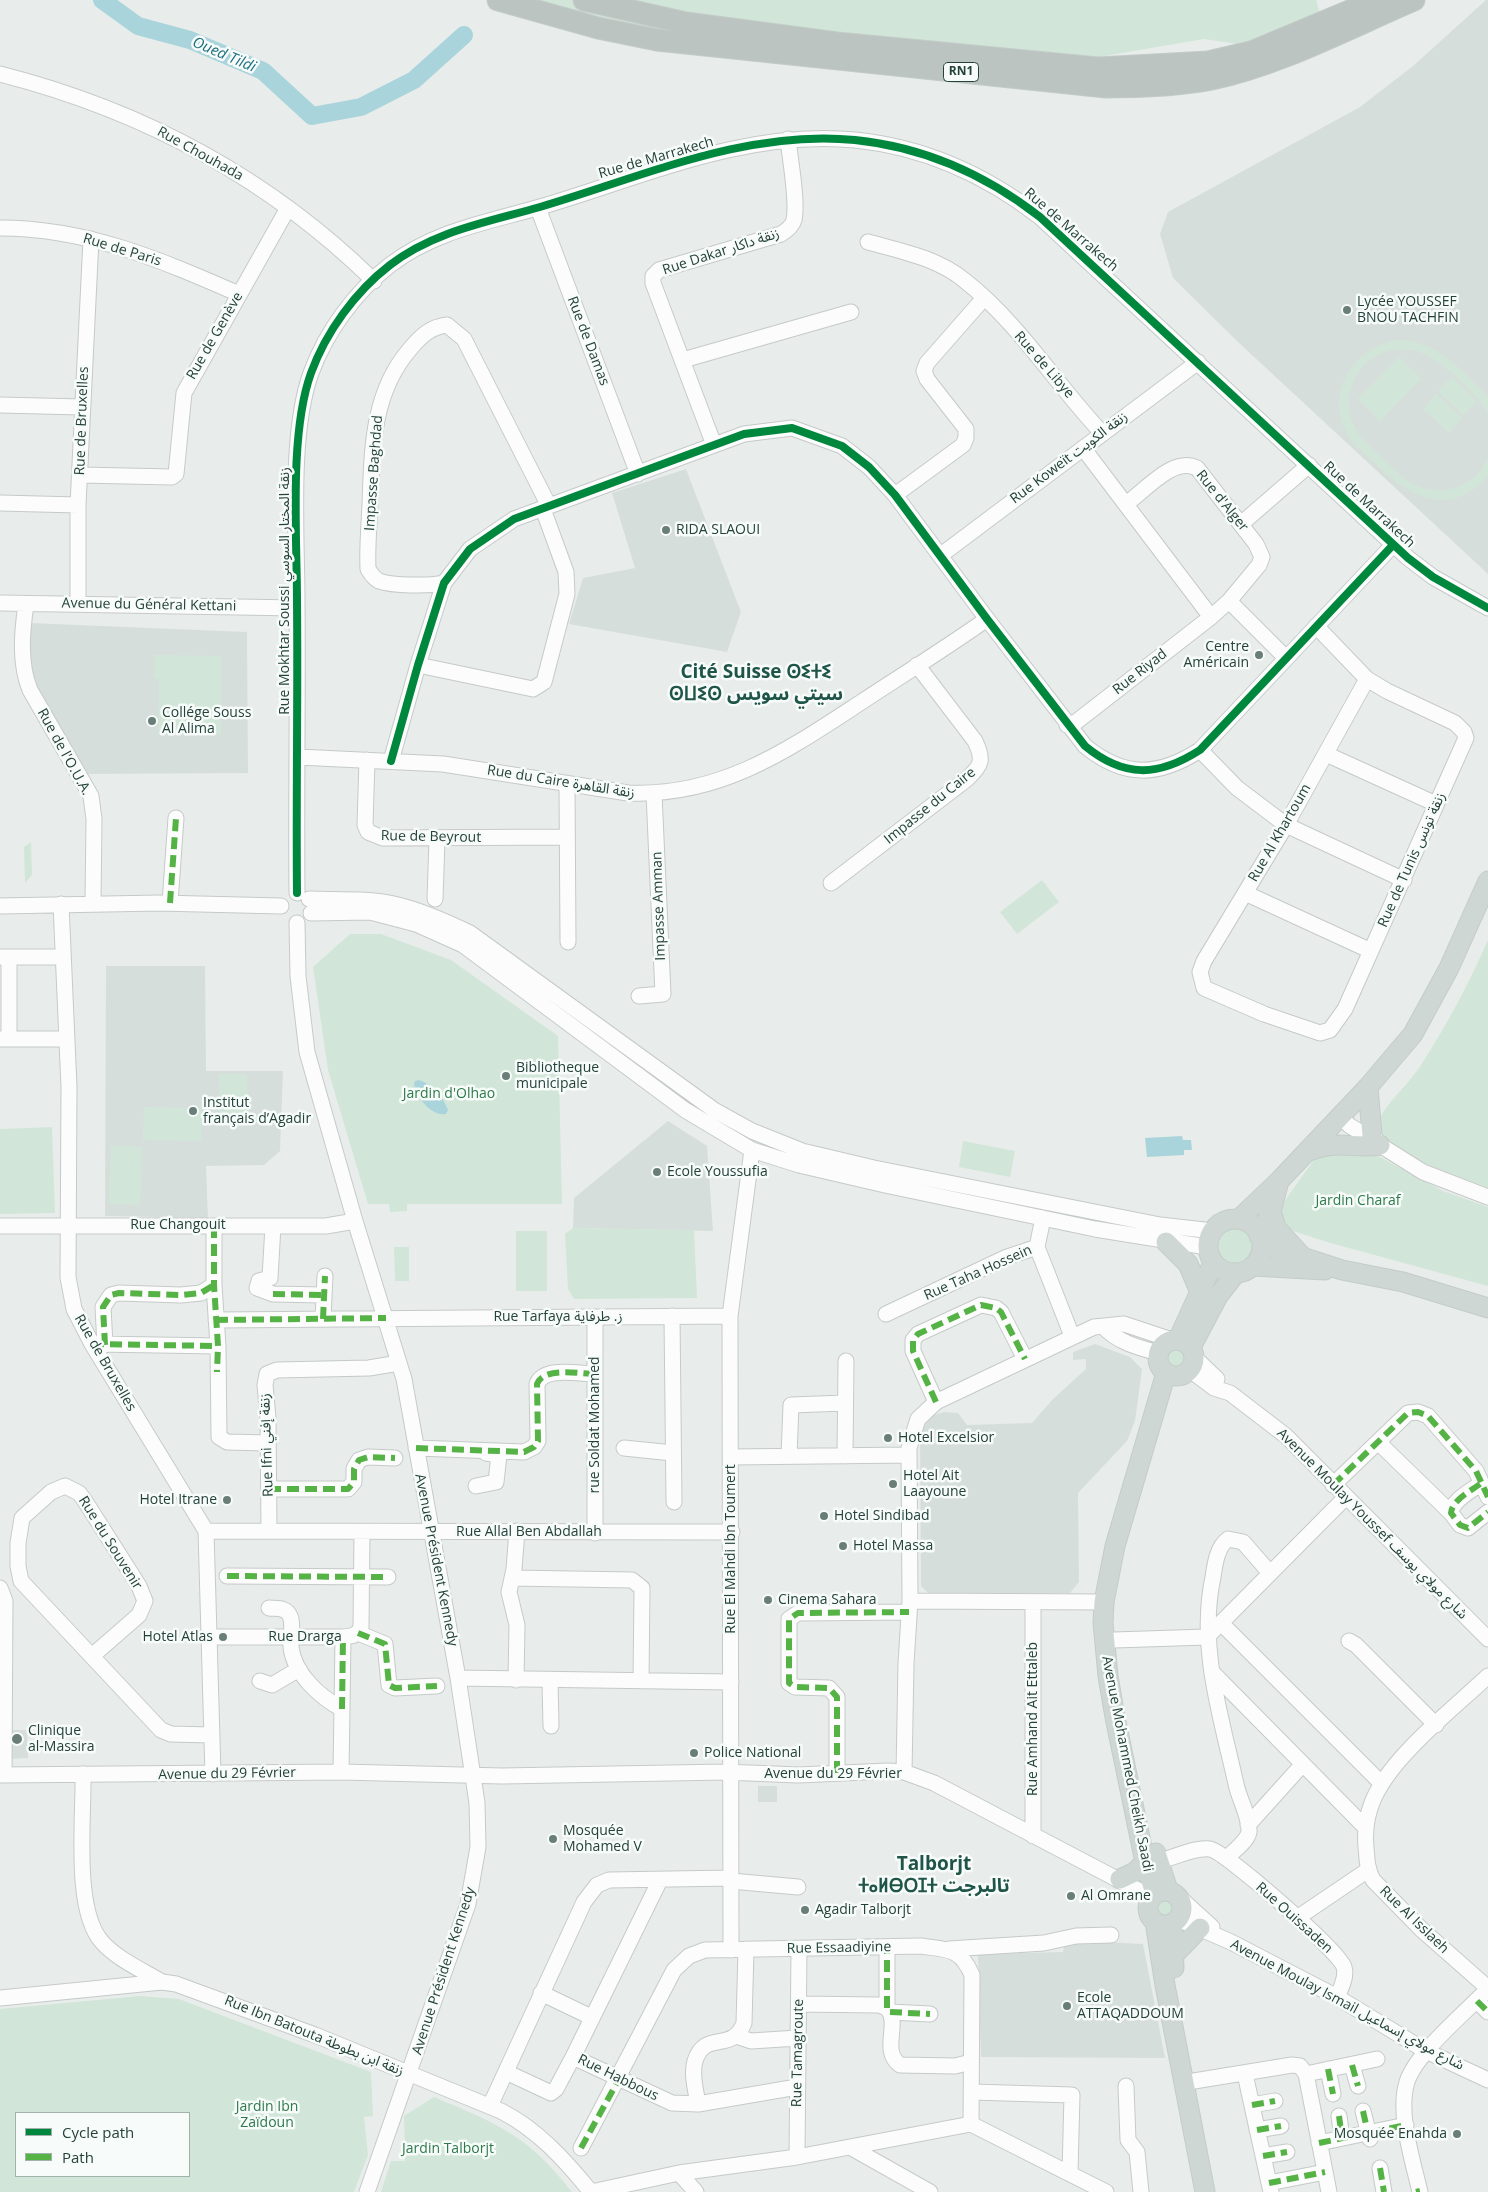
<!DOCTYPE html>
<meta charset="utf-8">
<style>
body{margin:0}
#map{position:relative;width:1488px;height:2192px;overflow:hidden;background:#e8edeb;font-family:"Open Sans",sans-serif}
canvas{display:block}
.legend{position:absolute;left:15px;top:2112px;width:175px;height:65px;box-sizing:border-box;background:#f7fbf9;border:1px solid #a3b1ad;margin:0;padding:6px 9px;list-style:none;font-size:15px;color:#24423a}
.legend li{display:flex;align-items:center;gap:10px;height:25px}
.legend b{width:25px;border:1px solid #a3b1ad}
</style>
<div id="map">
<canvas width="1488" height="2192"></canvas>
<ul class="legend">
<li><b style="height:6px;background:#00873e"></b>Cycle path</li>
<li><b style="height:6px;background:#55b346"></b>Path</li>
</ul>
</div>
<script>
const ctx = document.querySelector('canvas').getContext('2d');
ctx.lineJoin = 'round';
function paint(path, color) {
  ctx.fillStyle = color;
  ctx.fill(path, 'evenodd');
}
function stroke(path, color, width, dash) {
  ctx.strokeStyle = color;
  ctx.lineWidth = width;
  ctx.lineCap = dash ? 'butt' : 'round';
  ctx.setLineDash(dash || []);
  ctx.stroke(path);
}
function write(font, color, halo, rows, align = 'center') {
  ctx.font = font + ' "Open Sans","Noto Sans Arabic","Noto Sans Tifinagh",sans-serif';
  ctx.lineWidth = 5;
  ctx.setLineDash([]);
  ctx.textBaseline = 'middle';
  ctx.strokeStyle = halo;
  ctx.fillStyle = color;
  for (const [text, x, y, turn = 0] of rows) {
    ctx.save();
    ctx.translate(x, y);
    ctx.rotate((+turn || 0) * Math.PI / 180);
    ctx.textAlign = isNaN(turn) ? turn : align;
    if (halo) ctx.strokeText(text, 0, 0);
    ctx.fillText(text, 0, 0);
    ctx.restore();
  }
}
const built = new Path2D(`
 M1486,0H1488V574L1238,342L1173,278L1160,234L1168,212L1360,107L1413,66Z
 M686,469L741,612L727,652L569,624L583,578L635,568L612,493Z
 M30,623L247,632L248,773L86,774L27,669Z
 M106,966H205L206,1071H283L280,1151L264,1165L206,1166L208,1218L105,1216Z
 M668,1121L707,1146L713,1231L573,1228L574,1198Z
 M1095,1344L1130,1357L1142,1369L1135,1421L1127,1441L1078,1493L1079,1582L1070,1593H928L921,1586L920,1432L931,1416L944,1412L958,1413L967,1425L1032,1423L1053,1399L1086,1369V1359L1073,1360V1352Z
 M7,1730H27L28,1758L8,1759Z
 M758,1786H777V1802H758Z
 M1065,1940L1143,1944L1165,2058L981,2057L978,1954L1063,1952Z`);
const green = new Path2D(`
 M526,0H1316L1320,13L1244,45L1204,39L1110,55L1057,68L925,59L638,26Z
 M1397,340C1436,340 1462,370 1488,397V414C1479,395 1441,360 1422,353C1405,346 1386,349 1371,359C1349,375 1342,407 1356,430C1363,442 1375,451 1385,460C1393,468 1401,477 1411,483C1439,499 1475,488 1488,458V476C1451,517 1414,499 1380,468C1369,457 1356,448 1348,435C1324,393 1353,348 1397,340Z
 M1399,357L1421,379L1380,421L1358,399Z
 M1451,377L1477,401L1464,415L1438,392Z
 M1436,394L1462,418L1449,433L1423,409Z
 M154,655L221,656V735L158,734L159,679H154Z
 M31,842L32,875L25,883L24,847Z
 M1042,880L1059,902L1017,934L1000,912Z
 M350,934H381L451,960L558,1036L562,1204H407V1211L390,1212L389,1204H368L328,1070L313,967Z
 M1488,940V1188L1415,1160L1387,1144L1377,1122C1390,1099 1405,1088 1419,1068C1446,1027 1468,985 1488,940Z
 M219,1074H247L248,1120L220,1121Z
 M144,1107L202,1108L201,1141L143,1140Z
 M52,1127L55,1213L0,1214V1129Z
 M963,1141L1015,1151L1010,1177L959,1167Z
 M111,1146L142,1147L140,1205L109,1204Z
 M1331,1152L1364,1153L1378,1156L1443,1191L1488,1207V1286L1327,1242L1284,1228L1278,1215L1283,1203L1316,1157Z
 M1214 1247a21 21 0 1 1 42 0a21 21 0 1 1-42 0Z
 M573,1228L694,1230L697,1298L574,1299L568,1289L565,1234Z
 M516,1231H547V1291H516Z
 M394,1247H409V1281H395Z
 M1162 1360a14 14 0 1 1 28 0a14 14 0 1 1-28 0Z
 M1154 1908a11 11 0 1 1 22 0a11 11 0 1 1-22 0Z
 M140,1996L179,1999L371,2072L373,2116L364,2117L368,2155L354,2192H0V2009ZM189,2113V2176H16V2113Z
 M434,2097C498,2124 528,2135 572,2192H381L391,2161H405L404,2116Z`);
const water = new Path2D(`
 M419,1080C433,1084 443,1097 448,1110L446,1114C432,1117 416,1097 414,1084L415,1081Z
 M1182,1136L1183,1140H1191L1192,1150H1184V1155L1147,1157L1145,1138Z`);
const river = new Path2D(`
 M102,0L138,26L190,40L263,71L312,116L361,107L414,80L464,35`);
const minor = new Path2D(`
 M0,74C141,110 269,178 374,281
 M538,208L638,474
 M0,228C87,228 161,260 239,294
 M868,242C901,251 937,258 964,280C1018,322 1055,383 1102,433
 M683,360L851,312
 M0,405L82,407
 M714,445L653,283V276L659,270L781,234C786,231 792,227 794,220C798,202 790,159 788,139
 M1083,448L1211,617L1229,601L1286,658
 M80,475L172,477L176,474L184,393L288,208
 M895,495L963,445L966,438V429L927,379L924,371L927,363L984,298
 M0,503L78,505
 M1126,504C1145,491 1173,456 1197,468L1256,544L1262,557L1259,565L1229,601
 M1241,524L1309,465
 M941,555L1198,362
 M444,583C429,586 393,586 379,581C373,578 371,574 368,569C367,548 369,526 370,504C372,449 372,393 410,349C421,336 430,327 447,325L464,339L549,506
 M0,603L297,608
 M26,604C22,632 19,663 30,690L91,796L94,819L93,903
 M78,604V505L91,239
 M1316,626L1367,679L1387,691L1455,723L1464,732L1466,738L1345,1009L1330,1030L1320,1033L1264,1014L1204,988L1200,972L1204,961L1286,825L1367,679
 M418,665L533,689L544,682L567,594L566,572L543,509
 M1067,725L1076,722L1211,617
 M1200,750L1237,788L1286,825L1404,880
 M1326,754L1436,804
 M298,757L443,764L628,793C721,797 788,750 863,701C904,674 946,648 987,619
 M367,760L365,825L368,832L383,838L567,837
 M391,761L418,665L444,583L470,549L514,519L744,434L792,428L842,446L869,467L895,495L987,619L1085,746C1124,778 1158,777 1200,750L1393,545
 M567,784L568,942
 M831,883L967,779C982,765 984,760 975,741L917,665
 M297,893C296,796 298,699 297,602C297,536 289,434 311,373C326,332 355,292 390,265C434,231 488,222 540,207C642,177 747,129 855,140C924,147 986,175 1040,217L1408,558L1433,577L1488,608
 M1245,893L1371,951
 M309,899C338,900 369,898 398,905C423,911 447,922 470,933L714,1110L752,1131L802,1151L874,1168L1160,1225L1213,1231
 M435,899L437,839
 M170,903L176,818
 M61,904L69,1087L68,1277L74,1309L92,1344L206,1531L213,1774
 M0,906L159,903L281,906
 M311,913L370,912L416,924L463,945L685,1110L752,1150L799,1165L885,1185L1095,1229L1207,1247
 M297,923L298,976L307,1052L355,1221L404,1379L458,1678L477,1803L478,1847L468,1904L367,2192
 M0,957H63
 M639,996L663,994L654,794
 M0,1039H66
 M9,1039V957
 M1339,1116L1350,1126L1362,1133L1372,1135L1380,1145L1423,1172L1488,1197
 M0,1226H326L355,1221
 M214,1226V1285L218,1346L219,1437L227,1442L268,1443
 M273,1226L270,1278L259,1281L257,1288L273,1294L324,1295
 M1037,1247L1043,1218
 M886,1314L1007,1257L1037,1247L1072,1336
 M672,1316L674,1502
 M595,1317V1533
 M323,1319L325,1276
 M216,1320L730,1316
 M1103,1326C1116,1342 1140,1348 1159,1353
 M97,1344L218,1346
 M105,1345L103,1307L111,1295L119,1293L181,1295L201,1293L214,1285
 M1195,1358L1217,1379
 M1190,1370L1214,1388L1230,1393L1286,1436L1488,1639
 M936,1402L913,1351V1340L918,1334L981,1305L996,1308L1001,1312L1025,1359
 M1378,1442L1451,1513
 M416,1448L524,1452L534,1447L538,1441L537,1384C544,1366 579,1374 595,1374
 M624,1448L673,1453
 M789,1456L791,1405L845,1403
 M845,1456L846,1361
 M731,1457L909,1455
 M1480,1484C1471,1491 1452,1500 1451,1513L1460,1525L1468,1528L1488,1512
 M1333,1485L1408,1413L1418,1412L1428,1416L1476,1471L1488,1497
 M476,1486L496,1482L499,1455L486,1453
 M269,1489H348L354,1482V1469L359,1460L368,1457L395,1458
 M206,1531L732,1532
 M269,1531L268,1418L265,1385L267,1374L277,1370L369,1368L399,1363
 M227,1576L388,1577
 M512,1578L632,1580L642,1588L641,1681
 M0,1588L5,1601L4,1775
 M910,1601L1104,1602
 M269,1608C277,1609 286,1607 290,1616C294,1624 290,1638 291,1647C294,1674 320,1697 342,1709L341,1772
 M1221,1623L1381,1783
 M358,1633L385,1644L389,1685L395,1688L437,1686
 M210,1637H343C352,1636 357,1636 361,1627L362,1532
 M1114,1640L1207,1637L1346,1497
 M1349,1641L1356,1645L1436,1725
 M92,1656L139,1615L145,1601L139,1586L85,1501L79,1493L65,1486L51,1492L22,1518L18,1543V1566L21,1581L161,1730L171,1734L211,1735
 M1212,1672L1365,1827
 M1488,1676C1456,1706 1403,1748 1381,1785C1369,1804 1364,1825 1366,1847C1367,1859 1367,1869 1373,1880L1421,1929L1488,1988
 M458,1678L731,1682
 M516,1680L517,1625L509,1592L514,1569L517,1531
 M260,1681L272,1685L299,1669
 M550,1681L551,1726
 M342,1709L343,1637
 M904,1772L906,1663L910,1601L909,1448L918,1419L936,1402L1094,1327L1124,1324L1172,1340
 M837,1773V1697L829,1688L795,1687L789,1683V1619L798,1613L909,1612
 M83,1774C84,1818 73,1910 102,1942C117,1959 142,1970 162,1982
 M0,1775L341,1772L502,1776L725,1772L798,1775L888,1771L904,1772L934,1783L1151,1897
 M1248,1825L1302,1765
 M1033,1836V1602
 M1227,1858C1234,1850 1247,1842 1249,1832C1250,1817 1239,1799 1236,1784C1221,1716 1198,1647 1213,1577C1215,1564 1217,1547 1228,1539L1243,1542L1270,1573
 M1158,1861C1175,1858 1193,1847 1210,1849C1226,1852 1339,1951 1344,1967C1347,1977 1341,1988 1337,1997
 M660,1880L573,2057L672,2103L698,2104L797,2087
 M731,1881L798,1887
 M1180,1898L1212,1927
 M1297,1918L1368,1870
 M1178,1919L1231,1942L1337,1997L1426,2051L1488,2080
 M949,1949L1044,1943L1076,1936L1111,1935
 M731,1950L730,1316L752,1150
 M541,1993L591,2017
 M0,1998L162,1982L176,1984L315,2035L501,2111C538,2130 565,2160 591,2192
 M1477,2001L1488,2012
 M799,2004L879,2005L887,2008C901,2024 880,2050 900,2065L955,2066L971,2062
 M887,2008V1947
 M890,2012L930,2014
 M736,2036L751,2041L798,2038
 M1352,2065L1358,2086
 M1328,2069L1333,2094
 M506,2072L551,2093L556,2089L573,2057
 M1245,2074L1271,2192
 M1306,2074L1377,2059
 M1194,2081L1292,2065L1300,2066L1306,2074L1329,2192
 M1126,2086L1128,2140L1137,2152L1141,2192
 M972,2092L1072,2095L1070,2173
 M698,2104C696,2091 691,2074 695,2061C705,2029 732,2054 744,2023L746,1949
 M1252,2105L1275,2101
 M490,2106L584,1902L597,1885L609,1880L732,1878
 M1363,2111L1370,2139
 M1339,2116L1342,2138
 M1257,2130L1281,2126
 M1319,2143L1406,2125
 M850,2147L930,2192
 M581,2148L674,1970L689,1956L705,1950L921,1946C947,1950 960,1947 972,1975L971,2124
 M1263,2156L1287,2152
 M797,2157L799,1949
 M1380,2168L1384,2192
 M679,2173L696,2192
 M1269,2183L1325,2172
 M591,2192L679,2173L797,2157L971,2124L1106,2192
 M1420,2192C1413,2161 1397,2113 1407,2082C1416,2053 1466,2012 1488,1989`);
const major = new Path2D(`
 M1368,1087L1372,1135
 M1306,1152C1338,1139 1350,1149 1380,1145
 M1271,1211L1276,1228L1300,1254
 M1239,1219L1279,1181L1368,1087L1413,1034L1449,968L1488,881
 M1208 1246a27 27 0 1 1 54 0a27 27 0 1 1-54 0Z
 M1259,1236L1271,1211L1279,1181
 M1166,1242L1188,1264L1200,1292
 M1262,1244L1342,1270L1403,1282L1488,1308
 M1253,1266L1325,1270
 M1178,1340L1213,1263
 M1158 1358a18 18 0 1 1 36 0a18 18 0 1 1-36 0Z
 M1191,1347L1218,1296L1236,1273
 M1156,1853L1168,1890
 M1120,1879L1135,1872L1145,1862
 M1148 1908a17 17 0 1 1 34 0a17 17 0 1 1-34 0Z
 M1155,1893L1145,1862L1115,1717L1108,1676L1103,1623L1104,1602L1115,1546L1166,1373
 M1158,1924L1156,1928L1165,1985L1205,2192
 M1172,1924L1174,1968
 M1173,1956L1200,1928`);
const highway = new Path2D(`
 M498,0L598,28L657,40L1106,87C1141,87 1176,86 1212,79C1279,65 1351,27 1414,0
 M584,0L686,23L837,43L1098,68L1208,62L1251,52L1376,0`);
const quiet = new Path2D(`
 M170,903L176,818
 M214,1226V1285L218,1346L217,1372
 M273,1294L324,1295
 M323,1319L325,1276
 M216,1320L386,1318
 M92,1344L218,1346
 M105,1345L103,1307L111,1295L119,1293L181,1295L201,1293L214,1285
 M936,1402L913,1351V1340L918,1334L981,1305L996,1308L1001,1312L1025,1359
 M416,1448L524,1452L534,1447L538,1441L537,1384C544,1366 579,1374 595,1374
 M1480,1484C1471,1491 1452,1500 1451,1513L1460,1525L1468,1528L1488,1512
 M1333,1485L1408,1413L1418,1412L1428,1416L1476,1471L1488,1497
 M269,1489H348L354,1482V1469L359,1460L368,1457L395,1458
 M227,1576L388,1577
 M358,1633L385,1644L389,1685L395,1688L437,1686
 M342,1709L343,1637
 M837,1773V1697L829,1688L795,1687L789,1683V1619L798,1613L909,1612
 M1477,2001L1488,2012
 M887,2008V1947
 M890,2012L930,2014
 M1352,2065L1358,2086
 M1328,2069L1333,2094
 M1252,2105L1275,2101
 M1363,2111L1369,2138
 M1339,2116L1342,2138
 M1257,2130L1281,2126
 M1319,2143L1406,2125
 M581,2148L619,2079
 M1263,2156L1287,2152
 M1380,2168L1384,2192
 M1269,2183L1325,2172
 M1416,2192L1420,2191`);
const cycleway = new Path2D(`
 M391,761L418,665L444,583L470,549L514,519L744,434L792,428L842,446L869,467L895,495L987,619L1085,746C1124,778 1158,777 1200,750L1393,545
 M297,893C296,796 298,699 297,602C297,536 289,434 311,373C326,332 355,292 390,265C434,231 488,222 540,207C642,177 747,129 855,140C924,147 986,175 1040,217L1408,558L1433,577L1488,608`);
const markers = [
 [1347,310,5,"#697e78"],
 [666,530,5,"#697e78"],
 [1259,655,5,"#697e78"],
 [152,721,5,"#697e78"],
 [506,1076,5,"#697e78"],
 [193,1111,5,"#697e78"],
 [657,1172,5,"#697e78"],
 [888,1438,5,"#697e78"],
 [893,1484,5,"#697e78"],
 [227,1500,5,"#697e78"],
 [824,1516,5,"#697e78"],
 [843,1546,5,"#697e78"],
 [768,1600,5,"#697e78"],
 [223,1637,5,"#697e78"],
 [17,1739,6,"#697e78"],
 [694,1753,5,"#697e78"],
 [553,1839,5,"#697e78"],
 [1071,1896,5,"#697e78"],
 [805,1910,5,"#697e78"],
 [1067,2006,5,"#697e78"],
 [1457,2134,5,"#697e78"]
];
const shields = [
 [961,72,35]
];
const shieldNames = [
 ["RN1",961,72]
];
const streetNames = [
 ["Rue Chouhada",200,154,29],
 ["Rue de Marrakech",656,158,-16],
 ["Rue de Marrakech",1071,230,41],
 ["Rue de Paris",122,250,17],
 ["Rue Dakar زنقة داكار",721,252,-18],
 ["Rue de Genève",215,336,-60],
 ["Rue de Damas",588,341,69],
 ["Rue de Libye",1044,365,49],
 ["Rue de Bruxelles",82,421,-88],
 ["Rue Koweït زنقة الكويت",1069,458,-37],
 ["Impasse Baghdad",374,473,-86],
 ["Rue d'Alger",1222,501,51],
 ["Rue de Marrakech",1369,505,43],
 ["Rue Mokhtar Soussi زنقة المختار السوسي",285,591,-90],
 ["Avenue du Général Kettani",149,605,1],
 ["Rue Riyad",1140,672,-38],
 ["Rue de l'O.U.A.",64,752,61],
 ["Rue du Caire زنقة القاهرة",561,782,9],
 ["Impasse du Caire",930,806,-39],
 ["Rue Al Khartoum",1280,833,-60],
 ["Rue de Beyrout",431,837,1],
 ["Rue de Tunis زنقة تونس",1412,860,-66],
 ["Impasse Amman",659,906,-92],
 ["Rue Changouit",178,1225],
 ["Rue Taha Hossein",978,1273,-24],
 ["Rue Tarfaya ز. طرفاية",558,1317],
 ["Rue de Bruxelles",105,1363,60],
 ["rue Soldat Mohamed",595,1425,-90],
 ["Rue Ifni زنقة إفني",267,1445,-92],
 ["Avenue Moulay Youssef شارع مولاي يوسف",1372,1524,45],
 ["Rue Allal Ben Abdallah",529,1532],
 ["Rue du Souvenir",110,1543,58],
 ["Rue El Mahdi Ibn Toumert",731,1549,-90],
 ["Avenue Président Kennedy",436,1560,79],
 ["Rue Drarga",305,1637],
 ["Rue Amhand Ait Ettaleb",1033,1719,-90],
 ["Avenue Mohammed Cheikh Saadi",1127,1764,79],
 ["Avenue du 29 Février",227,1774,-1],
 ["Avenue du 29 Février",833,1774],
 ["Rue Ouissaden",1294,1918,42],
 ["Rue Al Isslaeh",1414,1920,44],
 ["Rue Essaadiyine",839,1948,-1],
 ["Avenue Président Kennedy",444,1971,-72],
 ["Avenue Moulay Ismail شارع مولاي إسماعيل",1347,2005,28],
 ["Rue Ibn Batouta زنقة ابن بطوطة",314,2036,22],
 ["Rue Tamagroute",798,2053,-89],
 ["Rue Habbous",618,2078,26]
];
const poiNames = [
 ["Lycée YOUSSEF",1357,302],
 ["BNOU TACHFIN",1357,318],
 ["RIDA SLAOUI",676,530],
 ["Centre",1249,647,"right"],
 ["Américain",1249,663,"right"],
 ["Collége Souss",162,713],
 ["Al Alima",162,729],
 ["Bibliotheque",516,1068],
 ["municipale",516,1084],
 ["Institut",203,1103],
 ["français d’Agadir",203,1119],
 ["Ecole Youssufia",667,1172],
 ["Hotel Excelsior",898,1438],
 ["Hotel Ait",903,1476],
 ["Laayoune",903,1492],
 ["Hotel Itrane",217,1500,"right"],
 ["Hotel Sindibad",834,1516],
 ["Hotel Massa",853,1546],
 ["Cinema Sahara",778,1600],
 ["Hotel Atlas",213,1637,"right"],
 ["Clinique",28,1731],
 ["al-Massira",28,1747],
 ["Police National",704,1753],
 ["Mosquée",563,1831],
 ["Mohamed V",563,1847],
 ["Al Omrane",1081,1896],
 ["Agadir Talborjt",815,1910],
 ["Ecole",1077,1998],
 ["ATTAQADDOUM",1077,2014],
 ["Mosquée Enahda",1447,2134,"right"]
];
const parkNames = [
 ["Jardin d'Olhao",449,1094],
 ["Jardin Charaf",1358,1201],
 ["Jardin Ibn",267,2107],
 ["Zaïdoun",267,2123],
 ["Jardin Talborjt",448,2149]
];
const waterNames = [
 ["Oued Tildi",224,55,23]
];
const districtNames = [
 ["Cité Suisse ⵙⵉⵜⵉ",756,673],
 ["ⵙⵡⵉⵙ سيتي سويس",756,695],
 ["Talborjt",934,1865],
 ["ⵜⴰⵍⴱⵔⵊⵜ تالبرجت",934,1887]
];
paint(built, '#d6dedb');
paint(green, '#d1e6d8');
paint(water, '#a9d4db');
stroke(river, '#a9d4db', 18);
stroke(minor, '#c5cac8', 17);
stroke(major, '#c3ccc9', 21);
stroke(highway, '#c3ccc9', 23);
stroke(minor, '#fcfcfc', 15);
stroke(major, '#cfd7d5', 19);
stroke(highway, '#bcc4c2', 21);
stroke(quiet, '#55b346', 6, [12, 6]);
stroke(cycleway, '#00873e', 8);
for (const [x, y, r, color] of markers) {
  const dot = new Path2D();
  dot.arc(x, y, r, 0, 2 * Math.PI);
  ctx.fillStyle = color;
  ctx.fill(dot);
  stroke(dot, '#f7fbf9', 2);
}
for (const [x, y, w] of shields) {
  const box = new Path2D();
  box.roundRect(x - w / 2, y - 9.5, w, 19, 4);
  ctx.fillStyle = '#f7fbf9';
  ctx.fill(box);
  stroke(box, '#24423a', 1);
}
write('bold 12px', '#24423a', null, shieldNames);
write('14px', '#24423a', '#f7fbf9', streetNames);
write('14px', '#24423a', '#f7fbf9', poiNames, 'left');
write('14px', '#2d7a4b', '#f7fbf9', parkNames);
write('italic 15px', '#1c6f80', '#f7fbf9', waterNames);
write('bold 19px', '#1f5548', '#f7fbf9', districtNames);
</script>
